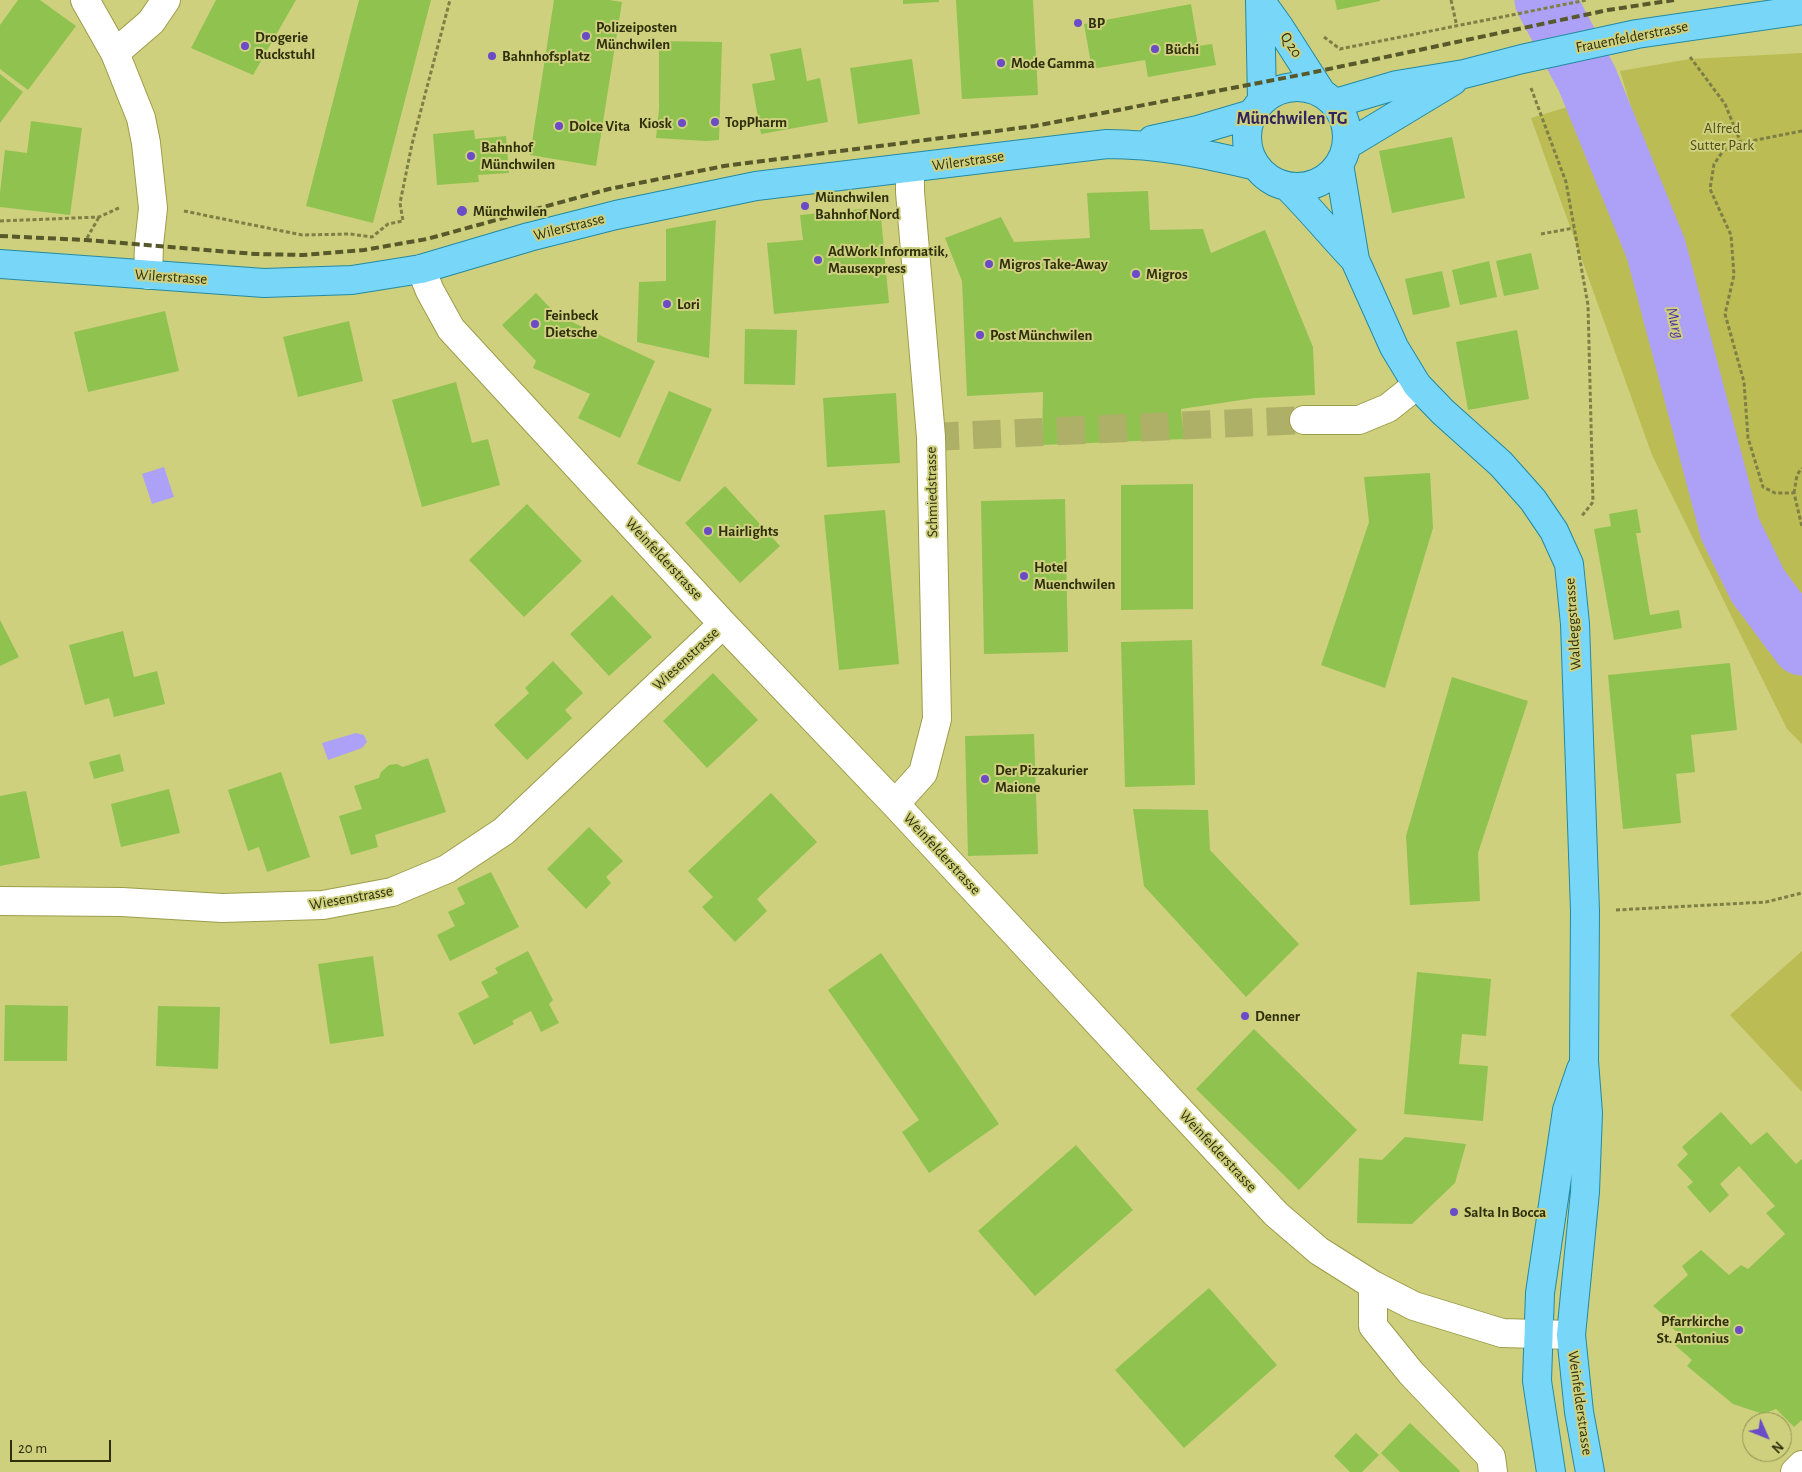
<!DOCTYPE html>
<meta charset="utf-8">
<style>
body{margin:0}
#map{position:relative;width:1802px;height:1472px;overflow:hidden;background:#ced07e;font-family:"Alegreya Sans",sans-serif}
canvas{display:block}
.north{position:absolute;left:1742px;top:1412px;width:50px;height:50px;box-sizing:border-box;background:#ced07e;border:1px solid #8e9050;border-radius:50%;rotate:134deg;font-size:14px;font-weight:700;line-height:20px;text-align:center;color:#2f2f0c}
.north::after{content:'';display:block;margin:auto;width:18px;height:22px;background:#694cc6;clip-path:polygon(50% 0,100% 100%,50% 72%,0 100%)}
.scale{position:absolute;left:10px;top:1440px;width:101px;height:22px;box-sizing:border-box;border:2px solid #2f2f0c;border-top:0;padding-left:6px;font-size:15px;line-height:18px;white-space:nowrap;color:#2f2f0c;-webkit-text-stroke:4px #ced07e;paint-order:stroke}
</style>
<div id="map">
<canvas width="1802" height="1472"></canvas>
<div class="north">N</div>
<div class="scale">20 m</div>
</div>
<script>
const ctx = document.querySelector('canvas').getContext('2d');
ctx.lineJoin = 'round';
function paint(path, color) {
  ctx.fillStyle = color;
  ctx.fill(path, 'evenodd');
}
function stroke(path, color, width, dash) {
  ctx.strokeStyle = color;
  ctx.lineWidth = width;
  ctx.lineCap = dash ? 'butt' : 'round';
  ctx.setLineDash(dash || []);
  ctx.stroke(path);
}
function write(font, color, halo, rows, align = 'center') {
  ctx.font = font + ' "Alegreya Sans",sans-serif';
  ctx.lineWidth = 4;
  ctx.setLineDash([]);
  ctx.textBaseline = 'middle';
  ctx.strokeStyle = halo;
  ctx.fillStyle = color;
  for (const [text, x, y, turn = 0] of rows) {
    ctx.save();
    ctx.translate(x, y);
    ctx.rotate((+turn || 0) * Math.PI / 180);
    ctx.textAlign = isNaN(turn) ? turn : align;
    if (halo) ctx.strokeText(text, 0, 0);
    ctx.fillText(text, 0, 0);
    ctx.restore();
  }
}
const green = new Path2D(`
 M1802,53V613L1778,593L1620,71L1690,59Z
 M1614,93L1774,596L1802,621V744L1787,729L1652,455L1531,118Z
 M1802,951V1092L1730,1015Z`);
const water = new Path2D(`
 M164,467L174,497L152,504L142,474Z
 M356,733L364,735L367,742L362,748L328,760L322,743Z`);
const river = new Path2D(`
 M1545,0L1587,79L1656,249L1730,529L1758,586L1802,645`);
const building = new Path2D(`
 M18,0H40L76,26L28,90L0,69V25Z
 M216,0H296L253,75L191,48Z
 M359,0H431L373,223L306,206Z
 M554,0H609L622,2L596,166L530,155Z
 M903,0H939V2L903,4Z
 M956,0H1033L1038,95L962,99Z
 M1335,0H1380V1L1337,10Z
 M1191,4L1198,46L1212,44L1216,65L1148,77L1145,60L1092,69L1084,24Z
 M659,41L722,42L719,140L706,141L656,138L659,109Z
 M801,48L807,81L820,78L828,122L761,134L752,84L775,80L770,54Z
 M912,59L920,114L858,124L850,68Z
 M0,74L23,92L0,123Z
 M31,121L82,128L70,215L0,207V193L5,150L27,153Z
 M474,130L475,139L506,136L509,173L478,175L479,182L437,185L433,134Z
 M1452,137L1465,198L1392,213L1379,151Z
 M1148,191L1150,230L1203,229L1211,253L1265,230L1313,347L1315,395L1255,398L1181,409L1184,439L1042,445L1043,392L967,396L962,281L945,238L1001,217L1014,242L1090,238L1087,193Z
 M880,207L889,303L774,314L767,243L803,240L800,215Z
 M716,220L709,358L637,342L639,282L666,281V229Z
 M1531,253L1539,289L1504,296L1496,261Z
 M1489,261L1497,297L1460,305L1452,270Z
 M1442,271L1450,307L1413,315L1405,279Z
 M536,293L557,315L655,361L620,438L578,418L590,394L533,368L536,361L502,325Z
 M165,311L179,371L88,392L74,332Z
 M349,321L363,381L298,397L283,337Z
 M745,329L797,330L795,385L744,384Z
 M1517,330L1529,399L1468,410L1456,342Z
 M456,382L472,443L488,439L500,485L422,507L392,400Z
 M669,391L712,409L680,482L637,464Z
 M896,393L900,463L827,467L823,398Z
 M1430,473L1433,528L1385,688L1321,665L1369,522L1364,477Z
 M1193,484V609L1121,610V485Z
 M725,486L780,546L740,583L685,523Z
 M1065,499L1068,652L984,654L981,501Z
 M527,504L582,561L524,617L469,560Z
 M1637,509L1641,533H1636L1650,615L1679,610L1682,628L1614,640L1594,529L1611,526L1609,514Z
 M885,510L899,664L839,670L824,515Z
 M612,595L652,637L609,676L570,634Z
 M0,620L19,657L0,666Z
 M123,631L134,677L157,671L165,704L114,717L109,698L85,705L69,645Z
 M1192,640L1195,785L1125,787L1121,642Z
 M553,661L583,693L565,710L572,718L527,760L494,725L529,693L525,688Z
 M1730,663L1737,730L1691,735L1695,772L1676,774L1681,823L1623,829L1608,675Z
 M713,673L758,720L707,768L663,721Z
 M1452,677L1528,701L1478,853L1480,901L1410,905L1406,836Z
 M1034,734L1038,854L968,856L965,736Z
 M120,754L124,771L94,779L89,762Z
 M428,758L446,812L375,835L378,847L351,855L339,816L362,809L354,786L379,778L381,772L389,765L397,764L403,767Z
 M281,772L310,857L267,872L259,847L248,851L228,790Z
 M169,789L180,833L121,847L111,804Z
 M26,791L40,858L0,866V796Z
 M771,793L817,842L757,899L767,911L735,942L702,907L713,897L688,871Z
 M1133,809L1208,810L1210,850L1299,944L1246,997L1144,886Z
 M589,827L623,861L606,877L611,883L586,909L547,869Z
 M491,872L519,927L450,961L437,935L455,926L448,912L465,904L457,888Z
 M528,951L553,1000L549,1004L559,1023L541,1032L531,1011L512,1021L514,1024L474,1045L458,1013L489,997L481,982L498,973L495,968Z
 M881,953L999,1124L929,1173L902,1132L919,1120L828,990Z
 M373,956L384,1036L330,1044L318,964Z
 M1417,972L1491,979L1486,1036L1462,1034L1459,1064L1488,1066L1483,1121L1404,1114Z
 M5,1005L68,1006L67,1061H4Z
 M158,1006L220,1007L218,1069L156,1066Z
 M1254,1029L1357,1130L1299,1190L1196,1089Z
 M1721,1112L1751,1145L1767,1132L1796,1164L1802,1159V1420L1794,1427L1776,1409L1763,1414L1733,1404L1687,1366L1692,1360L1675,1345L1682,1335L1668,1325L1671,1321L1653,1306L1688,1275L1682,1266L1701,1250L1729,1275L1741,1265L1748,1269L1785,1234L1766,1213L1775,1206L1739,1166L1720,1184L1729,1195L1710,1213L1687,1187L1693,1182L1677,1165L1688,1154L1682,1147Z
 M1405,1137L1466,1144L1455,1183L1412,1224L1357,1223L1359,1158L1382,1160Z
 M1076,1145L1133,1210L1035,1296L978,1231Z
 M1209,1288L1277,1365L1184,1448L1115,1370Z
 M1410,1423L1460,1471L1459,1472H1400L1381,1453Z
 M1356,1433L1379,1455L1362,1472H1350L1334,1456Z`);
const minorTunnel = new Path2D(`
 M931,437L1304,420`);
const path = new Path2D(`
 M1451,0L1457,27
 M1324,37L1340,49L1587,0
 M1690,57L1725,104L1741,143
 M1531,88L1566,182L1588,305L1593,502L1581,517
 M1802,131L1741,143L1724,150L1714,164L1710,189L1731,235L1734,275L1725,314L1744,382L1748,438L1763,487L1775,493H1794L1802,527
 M184,211L302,235L350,234L372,237L388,224L403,221L400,203L412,144L450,0
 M0,221L99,217L121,207
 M1541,234L1574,228
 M87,238L99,217
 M1794,493L1797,475L1802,468
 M1616,910L1766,902L1802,893`);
const minor = new Path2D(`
 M85,0L115,53L141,118L146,143L153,208L149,245L148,275
 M115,53L151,22L166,0
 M421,269L430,291L451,329L723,624L895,804L1276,1214L1319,1251L1373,1285L1414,1306L1502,1333L1571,1335
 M1304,420H1359L1388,408L1417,385
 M895,804L923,773L937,719L931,437L910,192V168
 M0,901L122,902L222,908L323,905L392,892L447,869L504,831L723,624
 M1373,1285V1326L1411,1373L1491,1457L1493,1472
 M1795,1472L1802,1465`);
const major = new Path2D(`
 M1260,0L1280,28L1321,92
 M1260,0L1262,100
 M1247 137a50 50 0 1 1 100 0a50 50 0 1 1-100 0Z
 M1336,103L1397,85L1464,74L1522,59L1637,34L1802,10
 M1152,140L1198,130L1252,114
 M1347,145L1453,81
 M1339,164L1355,260L1394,347L1417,385L1443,412L1501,464L1533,500L1554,531L1569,564L1575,624L1585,911L1584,1061L1588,1113L1585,1192L1571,1335L1579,1412L1590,1472
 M1287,186C1311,210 1332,236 1355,260
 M0,264L264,283L352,280L421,269L529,237L616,215L756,186L1107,144C1158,144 1206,154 1256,166
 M1551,1472L1537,1381L1540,1293L1567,1110L1581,1069`);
const rail = new Path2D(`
 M0,236L86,240L255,254L303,255L364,250L427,239L609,189L724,166L1035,126L1310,73L1608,10L1674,0`);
const markers = [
 [1078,23,5,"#694cc6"],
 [586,36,5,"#694cc6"],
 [245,46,5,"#694cc6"],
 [1155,49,5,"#694cc6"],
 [492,56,5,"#694cc6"],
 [1001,63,5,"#694cc6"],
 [715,122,5,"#694cc6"],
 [682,123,5,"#694cc6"],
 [559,126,5,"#694cc6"],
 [471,156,5,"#694cc6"],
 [805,206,5,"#694cc6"],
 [462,211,6,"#694cc6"],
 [818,260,5,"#694cc6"],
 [989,264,5,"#694cc6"],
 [1136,274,5,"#694cc6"],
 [667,304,5,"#694cc6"],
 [535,324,5,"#694cc6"],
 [980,335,5,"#694cc6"],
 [708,531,5,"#694cc6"],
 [1024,576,5,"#694cc6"],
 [985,779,5,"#694cc6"],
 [1245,1016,5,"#694cc6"],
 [1454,1212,5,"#694cc6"],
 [1739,1330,5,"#694cc6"]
];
const poiNames = [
 ["BP",1088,23],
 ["Polizeiposten",596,27],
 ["Münchwilen",596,44],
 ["Drogerie",255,37],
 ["Ruckstuhl",255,54],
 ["Büchi",1165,49],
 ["Bahnhofsplatz",502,56],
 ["Mode Gamma",1011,63],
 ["TopPharm",725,122],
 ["Kiosk",672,123,"right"],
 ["Dolce Vita",569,126],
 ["Bahnhof",481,147],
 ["Münchwilen",481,164],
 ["Münchwilen",815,197],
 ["Bahnhof Nord",815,214],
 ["Münchwilen",473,211],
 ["AdWork Informatik,",828,251],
 ["Mausexpress",828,268],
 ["Migros Take-Away",999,264],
 ["Migros",1146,274],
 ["Lori",677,304],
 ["Feinbeck",545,315],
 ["Dietsche",545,332],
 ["Post Münchwilen",990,335],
 ["Hairlights",718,531],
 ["Hotel",1034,567],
 ["Muenchwilen",1034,584],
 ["Der Pizzakurier",995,770],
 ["Maione",995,787],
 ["Denner",1255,1016],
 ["Salta In Bocca",1464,1212],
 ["Pfarrkirche",1729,1321,"right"],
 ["St. Antonius",1729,1338,"right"]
];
const streetNames = [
 ["Frauenfelderstrasse",1632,37,-11],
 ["Q 20",1291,45,57],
 ["Wilerstrasse",968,161,-8],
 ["Wilerstrasse",569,227,-14],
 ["Wilerstrasse",171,277,4],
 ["Schmiedstrasse",932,492,-91],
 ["Weinfelderstrasse",664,559,47],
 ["Waldeggstrasse",1573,624,-94],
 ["Wiesenstrasse",686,659,-43],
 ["Weinfelderstrasse",942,854,47],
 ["Wiesenstrasse",351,898,-10],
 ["Weinfelderstrasse",1218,1151,47],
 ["Weinfelderstrasse",1580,1403,82]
];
const parkNames = [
 ["Alfred",1722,128],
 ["Sutter Park",1722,145]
];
const waterNames = [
 ["Murg",1675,323,75]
];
const quarterNames = [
 ["Münchwilen TG",1292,119]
];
paint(green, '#bcbc54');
paint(water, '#ada1f7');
stroke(river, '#ada1f7', 61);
paint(building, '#90c250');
stroke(minorTunnel, '#aeb067', 28, [28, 14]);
stroke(minor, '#9c9d4b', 30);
stroke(major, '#248aa2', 30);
stroke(path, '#7e7f45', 3, [4, 2.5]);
stroke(minor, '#fff', 28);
stroke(major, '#78d6f8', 28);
stroke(rail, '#58592a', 4, [8, 4]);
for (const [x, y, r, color] of markers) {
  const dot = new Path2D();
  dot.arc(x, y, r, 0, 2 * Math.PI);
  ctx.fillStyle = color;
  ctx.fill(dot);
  stroke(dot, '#ced07e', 2);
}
write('bold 15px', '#2f2f0c', '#ced07e', poiNames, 'left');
write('15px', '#2f2f0c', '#ced07e', streetNames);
write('15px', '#50501a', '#ced07e', parkNames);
write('italic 16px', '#5330ab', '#ced07e', waterNames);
write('bold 18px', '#30235e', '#ced07e', quarterNames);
</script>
